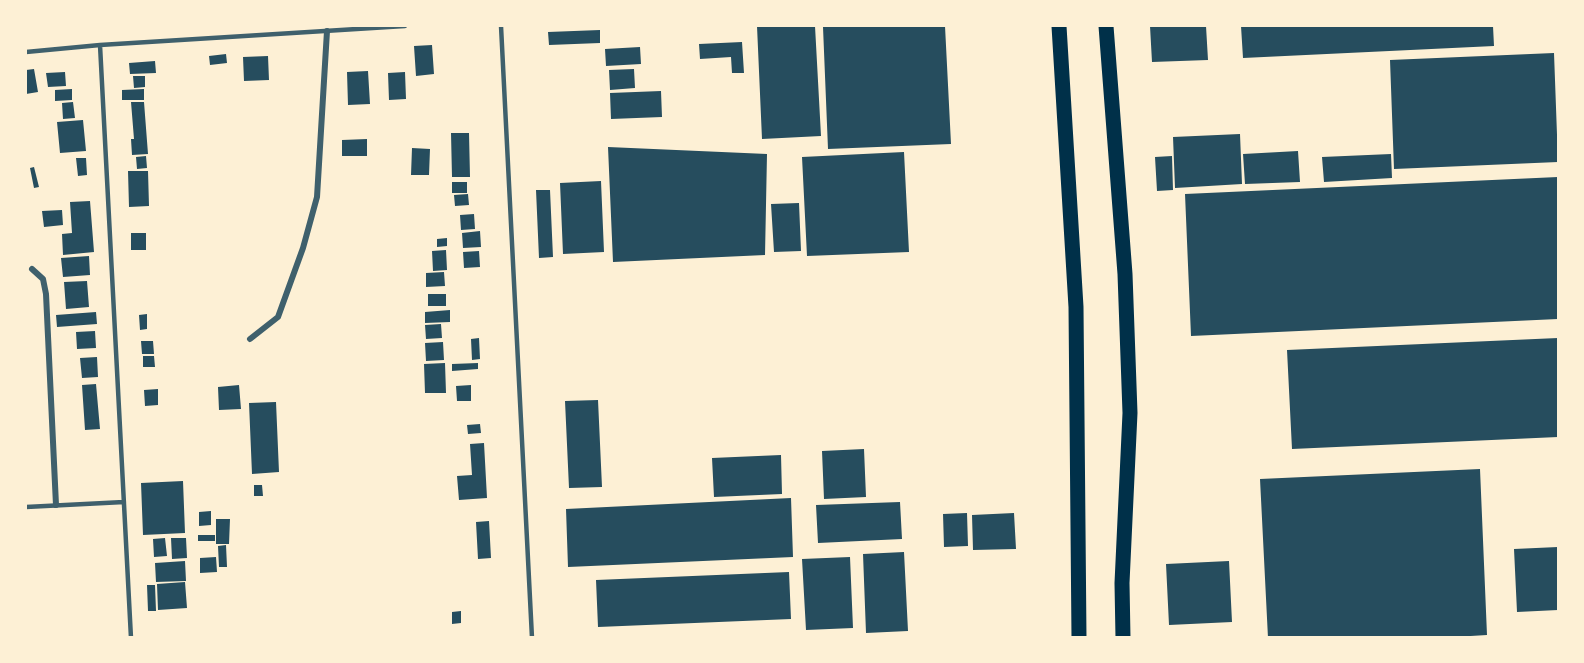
<!DOCTYPE html>
<style>
body{margin:0}
#map{position:relative;width:1584px;height:663px;overflow:hidden;background:#fdf0d5;font-family:Signika,sans-serif}
canvas{display:block}
.frame{position:absolute;inset:0;border:27px solid #fdf0d5;pointer-events:none}
</style>
<div id="map">
<canvas width="1584" height="663"></canvas>
<div class="frame"></div>
</div>
<script>
const ctx = document.querySelector('canvas').getContext('2d');
ctx.lineJoin = 'round';
function paint(path, color) {
  ctx.fillStyle = color;
  ctx.fill(path, 'evenodd');
}
function stroke(path, color, width, dash) {
  ctx.strokeStyle = color;
  ctx.lineWidth = width;
  ctx.lineCap = dash ? 'butt' : 'round';
  ctx.setLineDash(dash || []);
  ctx.stroke(path);
}
const building = new Path2D(`
 M757,26H815L821,136L762,139Z
 M850,26H945L951,144L828,149L823,27Z
 M1150,26H1206L1208,60L1152,62Z
 M1241,26H1493L1494,46L1243,58Z
 M600,30V43L549,45L548,32Z
 M742,42L744,73H732L731,57L700,59L699,44Z
 M432,45L434,74L416,76L414,46Z
 M640,47L641,64L606,66L605,49Z
 M1554,53L1558,162L1394,169L1390,60Z
 M226,54L227,63L210,65L209,56Z
 M268,56L269,80L244,81L243,57Z
 M155,61L156,73L130,74L129,63Z
 M34,69L38,92L26,94V70Z
 M634,69L635,88L610,90L609,70Z
 M368,71L370,104L348,105L347,72Z
 M65,72L66,86L48,87L46,73Z
 M405,72L406,99L389,100L388,73Z
 M133,76H145V87L134,88Z
 M72,89V100L55,101V90Z
 M144,89V100H122V90Z
 M661,91L662,117L611,119L610,93Z
 M73,102L75,118L63,119L62,103Z
 M131,102H144L148,154L132,155L131,139H134Z
 M83,120L86,151L60,153L57,122Z
 M451,133H469L470,177H452Z
 M1240,134L1242,184L1175,188L1173,137Z
 M367,139V156H342V140Z
 M608,147L767,154L765,255L613,262Z
 M412,148L430,149L429,175H411Z
 M1298,151L1300,182L1245,184L1243,154Z
 M904,152L909,252L807,256L802,157Z
 M1391,154L1392,178L1324,182L1322,157Z
 M146,156L147,168L137,169L136,157Z
 M1172,156L1173,190L1157,191L1155,157Z
 M76,158H86L87,175L78,176Z
 M34,167L39,187L34,188L30,168Z
 M128,171H148L149,206L129,207Z
 M1558,177V319L1191,336L1185,194Z
 M601,181L604,252L563,254L560,183Z
 M452,182H467V193H452Z
 M536,190H550L553,257L539,258Z
 M468,194L469,205L455,206L454,195Z
 M90,201L94,252L63,255L62,234L72,233L70,202Z
 M799,203L801,251L774,252L771,204Z
 M62,210L63,225L44,227L42,211Z
 M474,214L475,229L461,230L460,215Z
 M480,231L481,247L463,248L462,233Z
 M131,233H146V250H131Z
 M447,238V246L437,247V239Z
 M446,250L447,270L433,271L432,251Z
 M479,251L480,267L464,268L463,252Z
 M89,256L90,275L63,277L61,258Z
 M444,272L445,286L426,287V273Z
 M87,281L89,307L66,309L64,282Z
 M428,294H446V306H428Z
 M450,310V322L425,323V312Z
 M96,312L97,324L57,327L56,315Z
 M147,314V329L140,330L139,315Z
 M441,324L442,338L426,339L425,325Z
 M95,331L96,348L77,349L76,332Z
 M479,338L480,359L472,360L471,339Z
 M1558,338V437L1292,449L1287,350Z
 M141,341H153L154,354H142Z
 M443,342L444,360L426,361L425,343Z
 M143,356H154L155,367H143Z
 M97,357L98,377L82,378L80,358Z
 M445,363L446,393H425L424,364Z
 M478,363V369L452,371V364Z
 M96,384L100,429L85,430L82,385Z
 M239,385L241,409L219,410L218,387Z
 M471,385V401H457L456,386Z
 M158,389V405L145,406L144,390Z
 M598,400L602,487L569,488L565,401Z
 M276,402L279,472L252,474L249,403Z
 M480,424L481,433L468,434L467,425Z
 M484,443L487,498L459,500L457,476L472,475L470,444Z
 M864,449L866,497L824,499L822,451Z
 M781,455L782,494L714,497L712,458Z
 M1480,469L1487,635L1438,638H1268L1260,479Z
 M183,481L185,533L143,535L141,483Z
 M254,485H262L263,496H254Z
 M791,498L793,557L568,567L566,509Z
 M900,502L902,539L818,543L816,505Z
 M211,511V525L199,526V512Z
 M967,513L968,546L944,547L943,514Z
 M1014,513L1016,549L973,550L972,515Z
 M216,519H230L229,544H216Z
 M489,521L491,558L478,559L476,522Z
 M198,535H215V541H198Z
 M165,538L167,556L154,557L153,539Z
 M171,538H186L187,558L172,559Z
 M226,545L227,567H219L218,546Z
 M1558,547V610L1517,612L1514,549Z
 M904,552L908,631L866,633L863,554Z
 M216,557L217,572L200,573V558Z
 M850,557L853,628L806,630L802,559Z
 M185,561L186,581L156,582L155,563Z
 M1229,561L1232,622L1169,625L1166,564Z
 M789,572L791,619L598,627L596,580Z
 M185,582L187,608L158,610L157,584Z
 M147,585H155L156,611H148Z
 M461,611V623L452,624V612Z`);
const service = new Path2D(`
 M501,26L532,638
 M100,45L131,638
 M26,52L100,45L405,26
 M26,507L124,502`);
const minor = new Path2D(`
 M32,269L43,279L46,294L56,505
 M250,339L278,317L303,248L317,197L327,31`);
const primary = new Path2D(`
 M1059,26L1076,307L1079,638
 M1106,26L1125,274L1130,413L1122,583L1123,638`);
paint(building, '#264d5e');
stroke(service, '#3f606c', 4.5);
stroke(minor, '#3f606c', 6);
stroke(primary, '#003049', 15);
</script>
